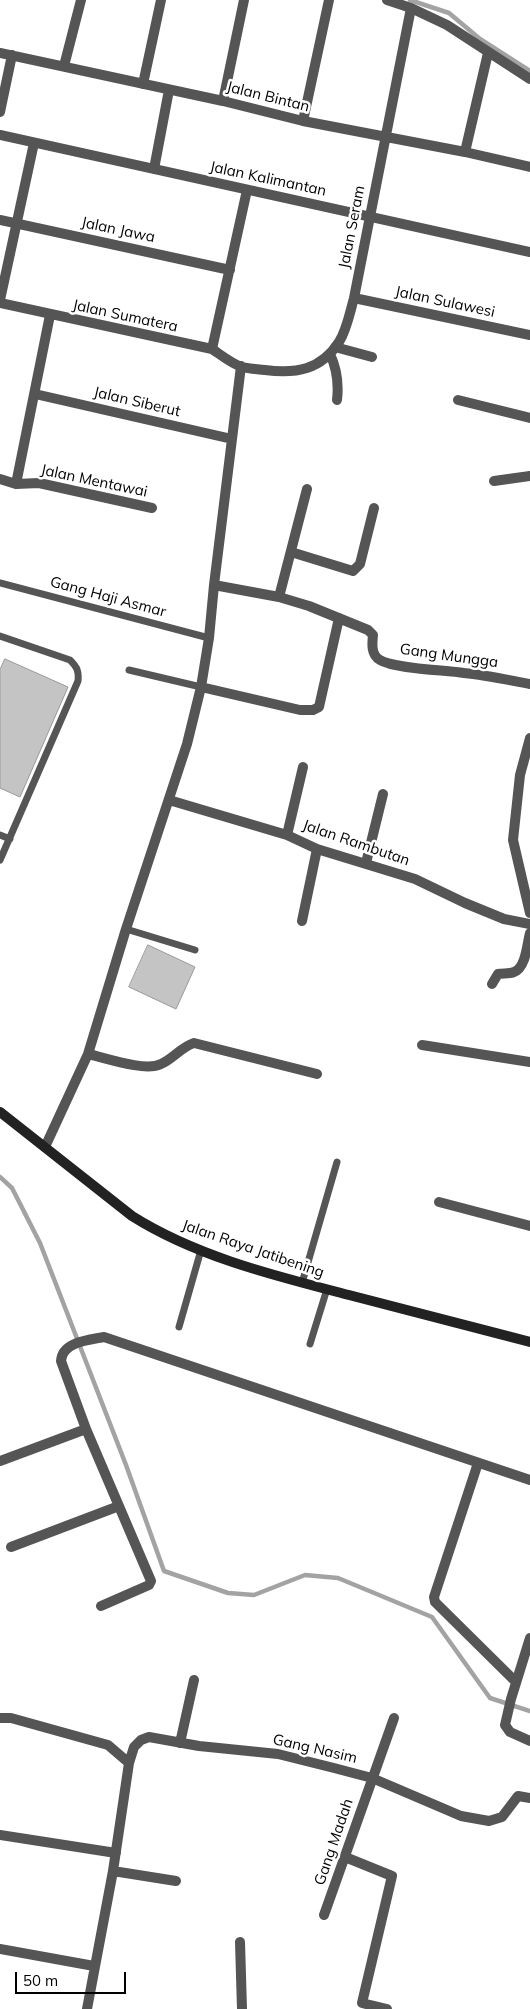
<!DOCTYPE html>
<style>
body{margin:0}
#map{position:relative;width:530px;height:2009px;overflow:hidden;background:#fff;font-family:Mulish,sans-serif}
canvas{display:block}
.scale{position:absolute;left:15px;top:1972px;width:111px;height:22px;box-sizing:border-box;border:2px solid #000;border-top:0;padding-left:6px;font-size:15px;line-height:18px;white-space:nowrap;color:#000;-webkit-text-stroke:4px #fff;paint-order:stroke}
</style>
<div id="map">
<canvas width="530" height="2009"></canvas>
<div class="scale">50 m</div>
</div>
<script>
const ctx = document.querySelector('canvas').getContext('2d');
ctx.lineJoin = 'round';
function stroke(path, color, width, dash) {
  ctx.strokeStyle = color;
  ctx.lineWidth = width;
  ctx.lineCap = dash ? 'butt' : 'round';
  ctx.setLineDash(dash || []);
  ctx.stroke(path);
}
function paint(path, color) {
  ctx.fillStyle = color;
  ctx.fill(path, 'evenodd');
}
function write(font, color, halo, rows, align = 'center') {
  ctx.font = font + ' Mulish,sans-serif';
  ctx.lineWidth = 5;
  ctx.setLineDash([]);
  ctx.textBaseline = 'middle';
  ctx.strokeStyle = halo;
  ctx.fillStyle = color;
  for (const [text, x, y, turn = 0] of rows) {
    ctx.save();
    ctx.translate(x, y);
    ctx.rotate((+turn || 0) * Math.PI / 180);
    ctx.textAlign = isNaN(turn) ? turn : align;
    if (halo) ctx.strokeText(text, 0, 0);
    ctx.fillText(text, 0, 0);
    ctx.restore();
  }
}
const stream = new Path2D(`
 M410,0L449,13L480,39L530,71
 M0,1177L12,1188L40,1243L126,1465L164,1571L228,1593L254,1595L305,1575L338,1578L432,1617L490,1698L530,1711`);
const building = new Path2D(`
 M5,659L68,687L20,797L0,788V670Z
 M148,945L195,967L176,1009L129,987Z`);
const service = new Path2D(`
 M0,583L209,638
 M0,636L70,660C77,667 79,671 78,681L0,860
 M129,670L201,687
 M0,835L10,839
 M126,929L195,950
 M302,1283L337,1162
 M179,1327L201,1250
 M310,1344L327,1289`);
const minor = new Path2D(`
 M387,0L411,8L447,25L530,79
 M0,53L223,101L303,121L465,152L530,167
 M64,66L81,0
 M143,84L161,0
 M223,101L244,0
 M0,112L12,55
 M303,121L329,0
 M0,135L530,252
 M465,152L488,53
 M154,169L169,90
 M0,220L230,270
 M354,298L530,335
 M0,300L34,143
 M0,303L212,349C221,355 232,364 242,367C249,369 257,369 265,370C296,374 321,370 339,342C347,329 350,312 354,298L411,8
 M335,347L372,357
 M212,349L247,190
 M330,354C337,369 339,383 337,400
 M35,394L232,439
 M458,400L530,418
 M0,479L16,484L39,483L152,508
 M494,481L530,476
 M16,484L50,315
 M291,552L353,571L360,564L374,508
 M214,585L279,597L309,606L368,630L373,635C372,644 371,655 380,660C395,669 445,670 464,673C486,675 508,680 530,684
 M279,597L307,489
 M201,687L300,710H313L319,707L339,618
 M530,738L520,775L513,840L530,913
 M169,800L287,835L317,849L415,879L465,903L504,919L530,924
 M287,835L303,767
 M366,863L383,794
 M302,921L317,849
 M492,984L498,974C503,973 509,974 514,972C526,968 527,944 530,933
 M422,1045L530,1062
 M88,1054C106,1058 145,1072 161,1064C173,1059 181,1047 194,1043L317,1074
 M45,1147L88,1054L126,929L187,744L201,687L209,638L214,585L241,366
 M439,1202L530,1226
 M0,1461L86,1429
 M478,1463L434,1597L435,1602L516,1682
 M11,1547L119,1506
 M101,1606L149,1585L151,1581L86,1429L61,1361C62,1342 88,1340 104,1337L530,1480
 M530,1638L511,1699L505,1725L510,1732L530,1741
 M0,1718H11L108,1745L129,1763L113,1871L87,2009
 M180,1743L194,1680
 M129,1763L134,1747L141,1740L149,1737L199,1746L278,1754L334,1768L372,1778L461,1816L489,1821L502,1817L518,1796L530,1798
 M0,1835L116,1853
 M345,1857L392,1876L362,2003L387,2009
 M113,1871L176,1881
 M324,1915L394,1718
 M240,1942L242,2009
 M0,1949L94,1966`);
const secondary = new Path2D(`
 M0,1112L132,1216C197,1257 276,1276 349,1295C410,1311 470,1326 530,1342`);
const streetNames = [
 ["Jalan Bintan",268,97,14],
 ["Jalan Kalimantan",268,179,12],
 ["Jalan Seram",352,227,-79],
 ["Jalan Jawa",118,230,12],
 ["Jalan Sulawesi",445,302,12],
 ["Jalan Sumatera",125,316,12],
 ["Jalan Siberut",137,402,13],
 ["Jalan Mentawai",94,481,12],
 ["Gang Haji Asmar",108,597,15],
 ["Gang Mungga",449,656,8],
 ["Jalan Rambutan",356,843,19],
 ["Jalan Raya Jatibening",253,1249,19],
 ["Gang Nasim",315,1749,13],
 ["Gang Madah",334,1842,-71]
];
stroke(stream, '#a3a3a3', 4.5);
paint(building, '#c4c4c4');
stroke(building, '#999', 1);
stroke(service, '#555', 7);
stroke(minor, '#555', 10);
stroke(secondary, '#222', 10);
write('15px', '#000', '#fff', streetNames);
</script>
